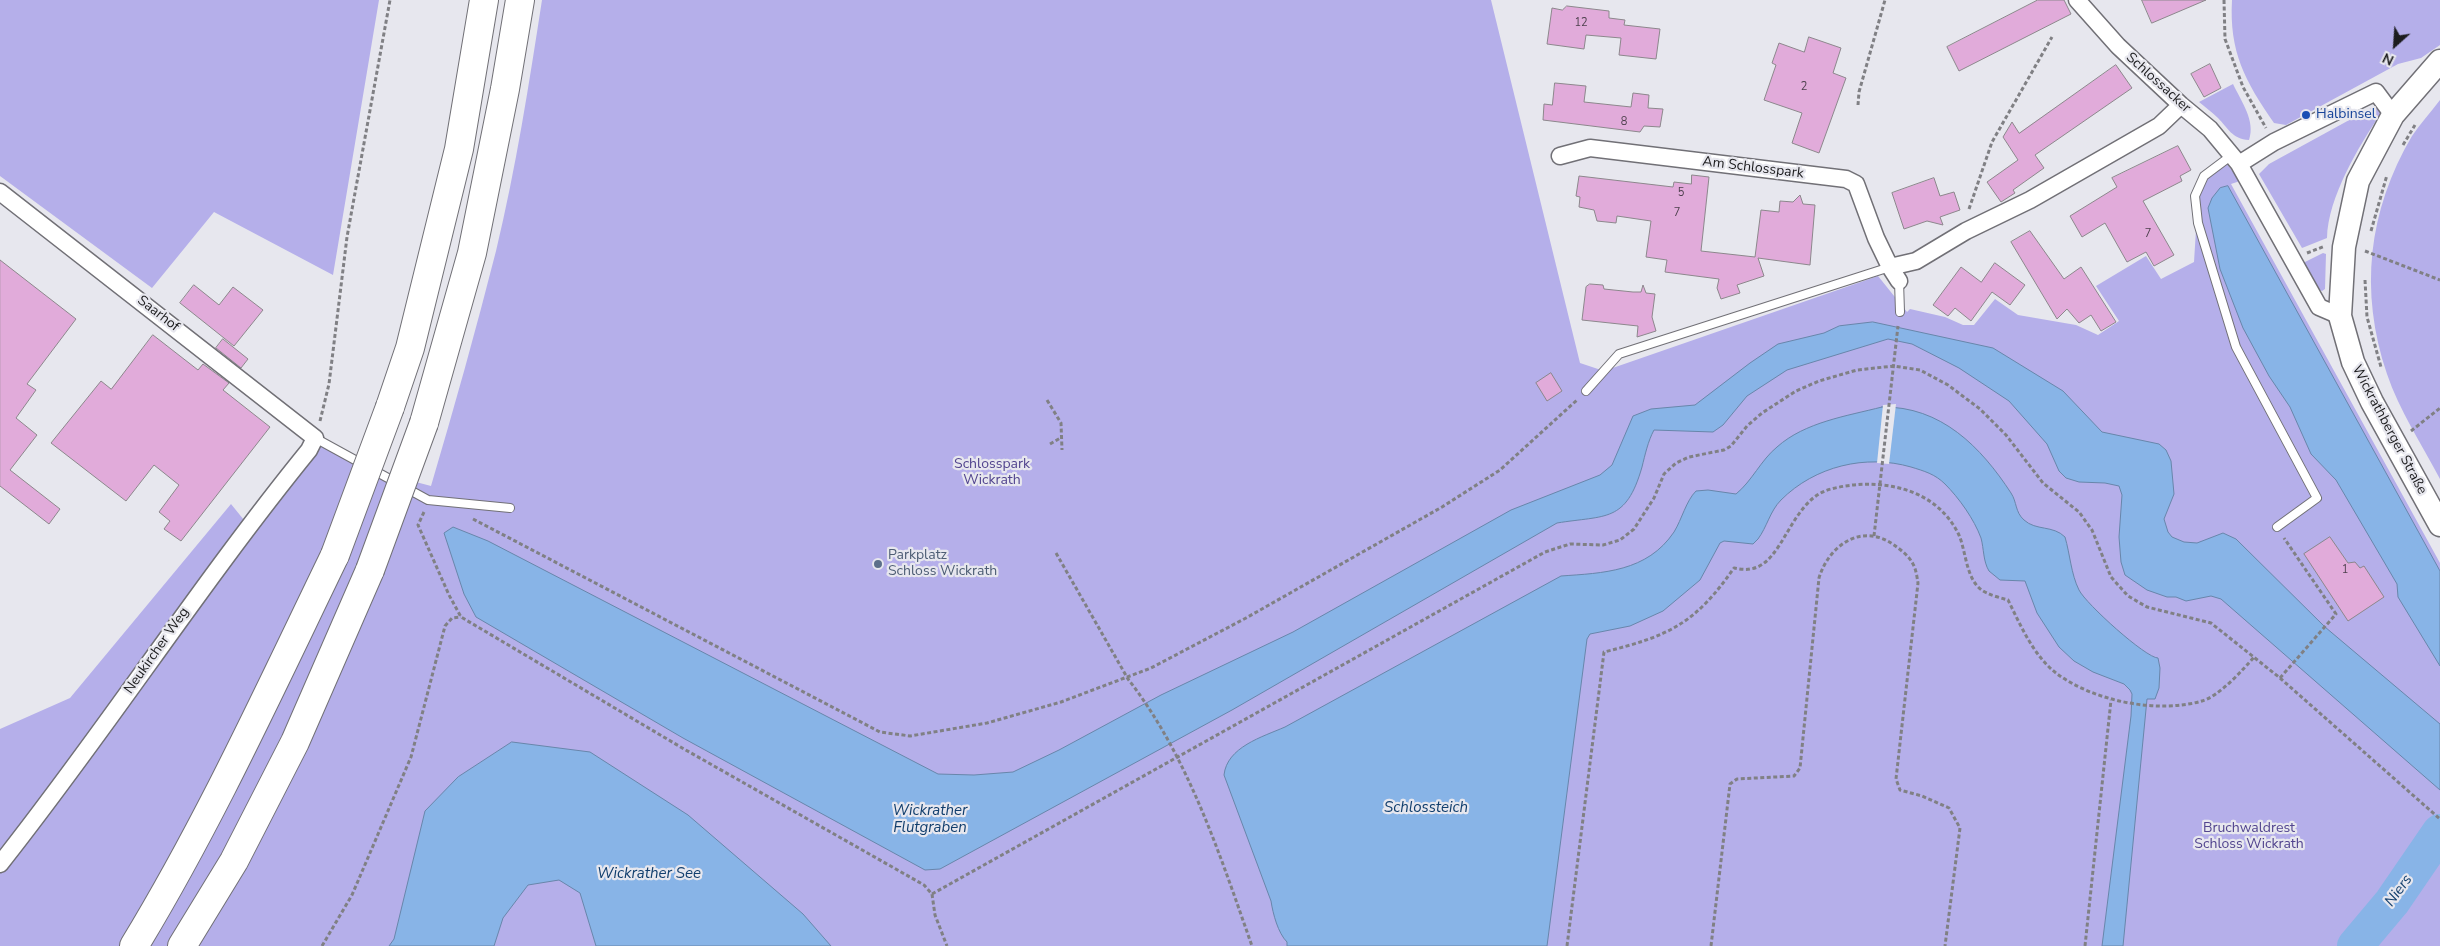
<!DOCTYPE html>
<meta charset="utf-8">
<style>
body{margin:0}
#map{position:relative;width:2440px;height:946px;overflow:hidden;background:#e7e7ee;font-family:"Nunito Sans",sans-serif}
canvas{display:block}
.north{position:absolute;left:2370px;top:20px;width:50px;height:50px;-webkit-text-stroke:4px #e7e7ee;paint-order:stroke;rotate:206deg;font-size:14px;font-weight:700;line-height:20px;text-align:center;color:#1c1c1e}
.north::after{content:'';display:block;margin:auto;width:18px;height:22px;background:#1c1c1e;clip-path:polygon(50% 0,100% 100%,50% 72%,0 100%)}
</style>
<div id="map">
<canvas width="2440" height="946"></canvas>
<div class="north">N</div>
</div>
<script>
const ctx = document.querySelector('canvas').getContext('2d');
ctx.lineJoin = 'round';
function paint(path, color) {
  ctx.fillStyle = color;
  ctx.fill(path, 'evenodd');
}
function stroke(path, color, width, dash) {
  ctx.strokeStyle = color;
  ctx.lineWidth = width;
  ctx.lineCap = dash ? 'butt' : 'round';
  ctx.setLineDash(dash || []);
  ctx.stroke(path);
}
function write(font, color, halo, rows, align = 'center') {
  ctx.font = font + ' "Nunito Sans",sans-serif';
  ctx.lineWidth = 4.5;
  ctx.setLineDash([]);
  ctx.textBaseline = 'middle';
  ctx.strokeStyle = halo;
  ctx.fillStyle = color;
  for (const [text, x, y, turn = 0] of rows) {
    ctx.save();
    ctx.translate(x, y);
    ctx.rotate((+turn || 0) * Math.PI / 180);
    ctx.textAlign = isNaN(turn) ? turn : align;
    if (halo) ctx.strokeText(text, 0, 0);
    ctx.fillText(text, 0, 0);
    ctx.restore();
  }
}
const green = new Path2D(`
 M0,0H379L333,275L214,212L152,288L0,176Z
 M542,0H1491L1580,363L1604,371L1878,276L1907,312L1910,309L1945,317L1963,325H1974L1995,299L2018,315L2076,325L2098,335L2119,321L2096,286L2146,256L2161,279L2194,262L2198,198L2206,178L2227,164L2240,181L2231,184L2440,563V946H0V729L70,698L231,504L248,525L315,438L397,477L431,486C454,408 476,330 496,251C516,168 529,84 542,0Z
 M2232,0H2440V45L2421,58L2398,64L2286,125L2274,123C2245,81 2229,52 2232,0Z
 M2233,84C2241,101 2256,121 2249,140C2232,139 2228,128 2218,118C2212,112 2205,107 2199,102Z
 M2440,100V479C2422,445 2399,410 2387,374C2359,291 2368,211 2412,136C2420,124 2431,112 2440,100Z
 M2373,107L2379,108L2381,113C2359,146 2328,197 2327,238L2302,248L2259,174L2269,164Z
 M2323,253L2326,254L2325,289L2322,291L2318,289L2303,263Z`);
const water = new Path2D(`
 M2228,186L2440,571V666L2398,597L2397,584L2336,480L2311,454L2290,407L2269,376L2243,328L2220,269L2208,208L2212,198L2220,188Z
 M1873,322L1993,348L2063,391L2102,432L2159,444L2166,450L2171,461L2174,494L2164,519L2168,532L2172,537L2184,542L2197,543L2223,533L2236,539L2325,627L2440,724V790L2221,599L2211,596L2186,601L2176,597H2167L2147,590L2125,575L2121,562L2119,537L2122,495L2119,486L2105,483L2079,482L2066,478L2059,471L2047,444L2009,401L1959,368L1912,344L1888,339L1787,370L1747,396L1723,425L1713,432L1654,430C1648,441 1645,455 1642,467C1626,523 1606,515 1557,523L1232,710L940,869L925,870L683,738L476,617L464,594L444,533L453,527L488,541L938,774L974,775L1013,772L1059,750L1161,695L1293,632L1511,510L1600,475L1612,465L1633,416L1651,409L1695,405L1750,363L1778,344L1824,333L1839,326Z
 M1882,407C1941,406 1981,447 2011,493C2017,502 2015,512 2024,520C2036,531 2053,525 2065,537C2070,554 2071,574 2079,590C2086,604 2146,658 2158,658L2160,668L2159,688L2155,699H2147L2123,946H2102L2131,716L2132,694L2130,690L2124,684L2093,672L2074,661L2059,647L2037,613L2025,581L2000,580L1989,571C1983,561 1984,549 1981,538C1974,519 1959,498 1945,484C1935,474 1924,471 1911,467C1866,454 1815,466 1781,500C1770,511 1767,527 1758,539L1753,544L1724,541L1720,543L1700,580L1663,611L1630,626L1590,634L1587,639L1547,946H1287V942C1278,933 1273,914 1271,901L1224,775C1227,747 1262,737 1285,727L1561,576C1603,573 1647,572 1674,532C1682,519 1686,501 1696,491L1708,490L1736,494C1752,481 1761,460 1777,447C1805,422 1847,416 1882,407Z
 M512,742L590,752L688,815L803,914L831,946H596L580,893L559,880L528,885L503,918L494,946H389L394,939L425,811L458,777Z`);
const pier = new Path2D(`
 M1896,404L1889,464L1877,463L1883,405Z`);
const river = new Path2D(`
 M2355,946L2392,902L2440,832`);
const building = new Path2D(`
 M2038,0H2064L2071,14L1959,71L1947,47Z
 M2142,0H2206L2152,23Z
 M1567,6L1609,11V18L1625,20L1624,25L1660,29L1656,59L1619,55L1621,38L1586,35L1584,49L1547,44L1552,8L1562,10Z
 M1809,37L1841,48L1833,73L1846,78L1819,153L1792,143L1802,113L1764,100L1776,65L1772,63L1779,43L1804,52Z
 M2210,64L2221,88L2204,97L2191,74Z
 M2116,65L2132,88L2035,155L2044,168L2013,190L2015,193L2001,202L1987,182L2018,160L2003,137L2012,122L2019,133Z
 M1555,83L1586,86L1584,102L1631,107L1633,93L1649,95L1648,108L1663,109L1660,127L1644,126L1640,132L1543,120L1544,104L1552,105Z
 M2178,146L2191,170L2180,176L2182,181L2143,201L2174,255L2154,266L2146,252L2127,262L2105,223L2082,237L2070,216L2117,187L2112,178Z
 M1692,175L1709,177L1701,251L1755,257L1761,210L1779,212L1780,201L1793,202L1800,195L1803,204L1815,205L1810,265L1758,258L1764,276L1737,285L1740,293L1721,299L1717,288L1719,279L1665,272L1667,260L1646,257L1651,221L1617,216L1616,223L1597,221L1594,210L1579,207L1580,197L1576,196L1579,176L1673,187L1674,182L1691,184Z
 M1934,178L1940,196L1954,192L1960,210L1940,217L1943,225L1927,221L1904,229L1892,193Z
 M2030,231L2064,279L2081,267L2116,322L2101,331L2091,315L2079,323L2067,309L2057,319L2011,242Z
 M0,260L76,319L27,384L36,390L16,418L37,435L10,470L60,509L49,524L0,486Z
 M1995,263L2025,285L2010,305L1992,292L1971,321L1955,308L1948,316L1933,305L1961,267L1981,282Z
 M1590,284L1603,285L1604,289L1633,292H1641L1643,285L1646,293L1655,294L1652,317L1656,331L1637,337L1638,326L1582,320L1586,287Z
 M194,285L219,305L233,287L263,310L234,346L180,303Z
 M153,335L198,370L203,364L229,383L223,390L270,427L181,541L164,529L170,521L159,512L179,485L154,465L126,501L51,443L101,381L111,389Z
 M223,339L248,359L241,368L216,348Z
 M1551,373L1562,391L1547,401L1536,383Z
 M2330,537L2348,563L2355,562L2360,568L2364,566L2384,597L2348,621L2304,554Z`);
const path = new Path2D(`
 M2224,0L2225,39L2243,87L2266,128
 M1858,105L1859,92L1885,0
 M2403,145L2415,125
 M1969,209L1992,142L2052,37
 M2371,231L2387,175
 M2365,251L2440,280
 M2307,253L2325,246
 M2365,280L2367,317L2381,367
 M1047,400L1061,423L1062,450
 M320,421L329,384L347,237L390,0
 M2411,431L2440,408
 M1050,444L1062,437
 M424,512L418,525L449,595L461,617L684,749L924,885L932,894L935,915L947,946
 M473,519L880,732L910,736L987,723L1061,702L1151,668L1246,618L1442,507L1500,470L1577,400
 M1874,536L1898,326
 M1056,553L1128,679C1188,756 1220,855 1252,946
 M2280,678L2336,614L2284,538
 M932,894L1545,552L1570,544L1603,545L1620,540L1634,529L1654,498L1664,474L1676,463L1689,457L1724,450L1731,446L1747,426L1762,413L1796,391L1819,381L1857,370L1894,366L1920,370L1948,385L1980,409L2006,435L2043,483L2079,512L2092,530L2111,577L2128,596L2147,607L2211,623L2280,678L2440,819
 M322,946L352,895L411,757L445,626L452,618L461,617
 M1567,946L1604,652C1669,636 1695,624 1734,568C1739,569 1745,570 1750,569C1784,565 1790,499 1831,489C1877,477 1934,486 1958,533C1967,551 1965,584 1987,593C1993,596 2001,598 2008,600C2021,626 2033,655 2056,673C2093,701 2157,714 2202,701C2218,697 2243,670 2254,657
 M1711,946L1730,784L1737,779L1794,776L1800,768L1819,578C1829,545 1862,522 1894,545C1901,550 1909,556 1913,564C1916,569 1917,577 1918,583L1896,779L1900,790L1922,796L1949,808L1960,828L1945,946
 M2085,946L2111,700`);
const service = new Path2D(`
 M2232,155L2204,176L2195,196L2198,223L2236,347L2317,498L2277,527
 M1899,281L1900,312
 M1586,391L1619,354L1890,267
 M315,438L428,500L510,508`);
const minor = new Path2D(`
 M2077,0L2118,46L2181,105L2210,129L2239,164L2319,307L2340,316
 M1560,156L1590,148L1846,179L1856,184L1876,238L1890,267
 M2239,164L2274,142L2376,92L2393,115
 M0,192L315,438L309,450C200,584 107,729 0,864
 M1899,281L1890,267L1916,261L1966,231L2030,200L2159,126L2181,105`);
const secondary = new Path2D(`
 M2440,61L2393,115L2358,181L2344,247L2340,316L2353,362L2372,402L2440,525`);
const motorway = new Path2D(`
 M390,407L410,348L459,149L484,0
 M424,423L472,253L505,89L520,0
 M134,946C210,821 271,687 335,555
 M182,946L234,861L295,742L370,570`);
const motorwayBridge = new Path2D(`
 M335,555L390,407
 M370,570L424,423`);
const markers = [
 [2306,115,5,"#1a4fb4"],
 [878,564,5,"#5c6f8a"]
];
const numberNames = [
 ["12",1581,23],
 ["2",1804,87],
 ["8",1624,122],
 ["5",1681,193],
 ["7",1677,213],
 ["7",2148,234],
 ["1",2345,570]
];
const streetNames = [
 ["Schlossacker",2158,83,42],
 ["Am Schlosspark",1753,168,7],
 ["Saarhof",158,314,38],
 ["Wickrathberger Straße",2389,430,62],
 ["Neukircher Weg",157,651,-55]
];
const transitNames = [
 ["Halbinsel",2316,115]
];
const parkNames = [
 ["Schlosspark",992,465],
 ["Wickrath",992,481],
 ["Bruchwaldrest",2249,829],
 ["Schloss Wickrath",2249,845]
];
const serviceNames = [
 ["Parkplatz",888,556],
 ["Schloss Wickrath",888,572]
];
const waterNames = [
 ["Schlossteich",1426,808],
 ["Wickrather",930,811],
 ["Flutgraben",930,828],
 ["Wickrather See",649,874],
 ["Niers",2399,891,-54]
];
paint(green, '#b5afea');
paint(water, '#88b4e7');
stroke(water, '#6886ab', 1);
paint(pier, '#e7e7ee');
stroke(river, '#88b4e7', 36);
paint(building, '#e1abda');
stroke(building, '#8c878c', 1);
stroke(service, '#717076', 10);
stroke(minor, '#717076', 19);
stroke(secondary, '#717076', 25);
stroke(motorway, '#717076', 30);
stroke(path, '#808084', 3, [4, 2.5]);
stroke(service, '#fff', 8);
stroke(minor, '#fff', 16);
stroke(secondary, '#fff', 22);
stroke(motorway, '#fff', 28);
stroke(motorwayBridge, '#717076', 30, []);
stroke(motorwayBridge, '#fff', 28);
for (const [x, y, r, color] of markers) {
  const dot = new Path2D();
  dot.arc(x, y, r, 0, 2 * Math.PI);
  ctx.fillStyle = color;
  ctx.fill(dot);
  stroke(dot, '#e7e7ee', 2);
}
write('11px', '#4d404d', null, numberNames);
write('14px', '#1c1c1e', '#e7e7ee', streetNames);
write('14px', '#164399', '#e7e7ee', transitNames, 'left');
write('14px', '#52458f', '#e7e7ee', parkNames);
write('14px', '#4e5e75', '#e7e7ee', serviceNames, 'left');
write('italic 15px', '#113e6d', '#e7e7ee', waterNames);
</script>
